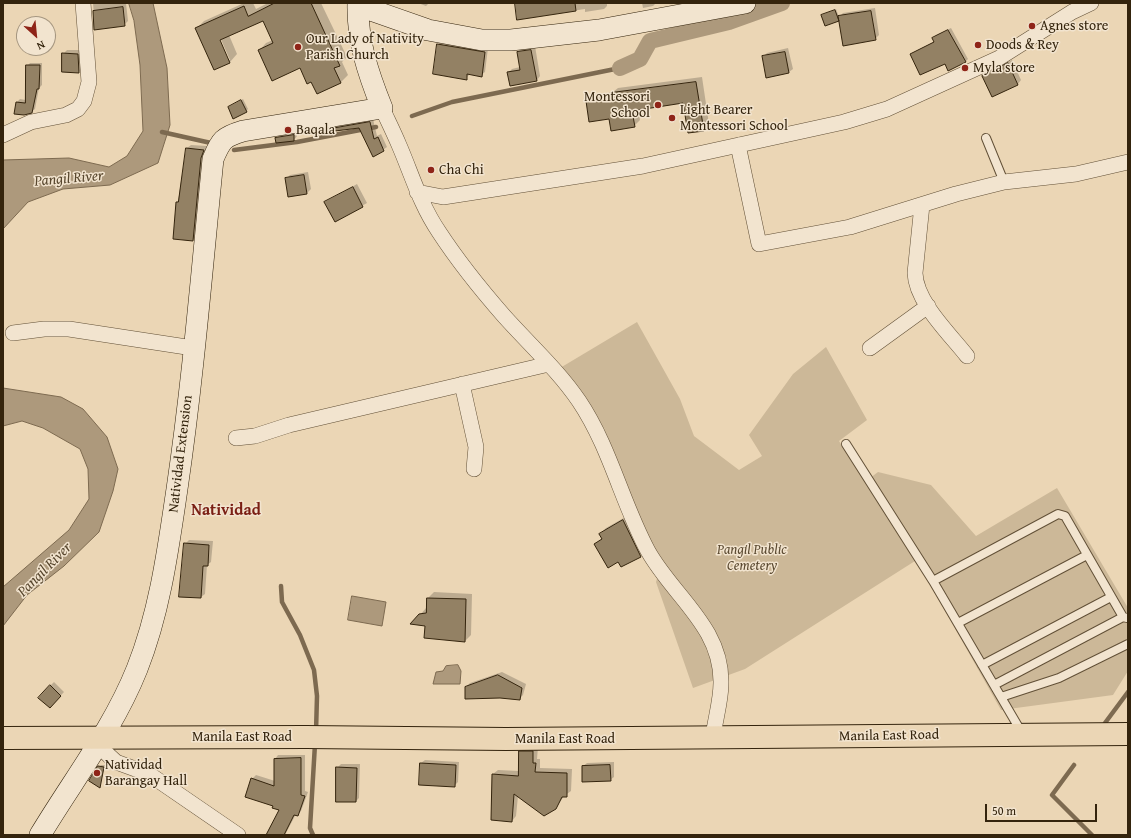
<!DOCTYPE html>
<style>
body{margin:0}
#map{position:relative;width:1131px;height:838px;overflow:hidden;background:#ebd6b5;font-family:"Gentium Book Plus",serif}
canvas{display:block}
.frame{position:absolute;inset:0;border:4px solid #34240d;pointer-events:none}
.north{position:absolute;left:16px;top:16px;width:40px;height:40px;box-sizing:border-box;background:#f2e4cf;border:1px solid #a69781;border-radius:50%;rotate:153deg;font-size:11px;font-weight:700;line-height:16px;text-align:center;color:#34240d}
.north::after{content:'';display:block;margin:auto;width:14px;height:18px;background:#8f2418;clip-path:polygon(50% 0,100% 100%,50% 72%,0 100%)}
.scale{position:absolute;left:985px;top:804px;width:112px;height:18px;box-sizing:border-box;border:2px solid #34240d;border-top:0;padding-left:5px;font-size:12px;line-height:14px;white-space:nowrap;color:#34240d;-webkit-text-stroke:3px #f2e4cf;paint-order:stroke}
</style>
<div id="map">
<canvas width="1131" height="838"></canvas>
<div class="frame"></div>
<div class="north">N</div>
<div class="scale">50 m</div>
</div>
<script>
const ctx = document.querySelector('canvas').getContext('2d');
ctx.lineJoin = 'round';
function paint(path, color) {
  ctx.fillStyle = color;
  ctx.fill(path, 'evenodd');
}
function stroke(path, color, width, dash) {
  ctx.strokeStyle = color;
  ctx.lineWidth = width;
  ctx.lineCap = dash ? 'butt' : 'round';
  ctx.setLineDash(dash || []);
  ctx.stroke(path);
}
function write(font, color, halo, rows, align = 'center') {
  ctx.font = font + ' "Gentium Book Plus",serif';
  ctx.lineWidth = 3;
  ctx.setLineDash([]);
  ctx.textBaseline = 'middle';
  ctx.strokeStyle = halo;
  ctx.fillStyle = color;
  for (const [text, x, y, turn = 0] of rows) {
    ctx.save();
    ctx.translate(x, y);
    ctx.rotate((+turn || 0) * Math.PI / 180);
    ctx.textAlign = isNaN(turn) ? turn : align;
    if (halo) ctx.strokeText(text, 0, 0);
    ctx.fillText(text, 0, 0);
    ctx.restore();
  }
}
const green = new Path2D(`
 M637,322L680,399L694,436L739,470L762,456L749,435L793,374L826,347L867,420L839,441L915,561L745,669L693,688L656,582L662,563L560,368Z
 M878,472L931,485L976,536L1057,488L1128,608V671L1113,695L1001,710L870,478Z`);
const water = new Path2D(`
 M129,3H153L167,68L170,125L158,163L110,185L63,189L28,202L3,229V160L69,158L109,167L127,156L143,131L140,65L134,21Z
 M3,388L61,397L83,409L107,437L118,469L113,491L99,532L64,566L27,595L3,626V587L69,530L89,499L88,469L80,449L43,428L22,421L3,426Z
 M352,596L386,602L382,626L348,620Z
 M458,665L461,671L460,684H433L436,672L443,671L446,666Z`);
const shadow = new Path2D(`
 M93,3H126L128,21L124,25L95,29Z
 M244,3H253L256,9L268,3H321L347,57L342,62L348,75L341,82L317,93L312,81L301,67L259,51L266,43L273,40L264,20L229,35L237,54L230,62L215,69L196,29L204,21ZM219,35L230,60H228L217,36Z
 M418,3H429L426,6Z
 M516,3H607V6L604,9L585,12V9L518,19Z
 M642,3H656L653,6L643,8Z
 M875,8L879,35L875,39L840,19L838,20L822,15L836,9L839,17L843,13Z
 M951,28L968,59L965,62L911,54L935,41L933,38L936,35Z
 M442,41L488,48L485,72L481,75L470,74L466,78L438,44Z
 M535,46L540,76L537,80L508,73L512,69L520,67L518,52L521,49Z
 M788,48L793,69L789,72L763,57L767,53Z
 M67,50H81L83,68L79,72L63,54Z
 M1012,60L1021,80L1018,84L993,96L983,76L987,72Z
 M30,63H42V85L39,88L35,109L31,112L17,102L20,99L26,100L27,66Z
 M702,77L709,124L703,130L684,102L638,109L640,120L634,126L610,118L587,102L593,96L613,92L618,88Z
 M243,99L248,109L246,111L229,107Z
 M373,119L377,136L381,134L387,147L374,156L360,127L317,132L320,128Z
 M297,132V136L294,140L277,138L280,134Z
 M191,145L207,146L204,153L196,237L193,240L177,202L179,200L187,148Z
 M308,172L311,189L307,193L286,179L290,175Z
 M357,184L367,203L335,221L326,202Z
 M629,515L646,550L640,556L619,561L595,544L602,538L600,534L606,528Z
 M189,540L213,541L211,562L207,565L205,594L201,597L185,544Z
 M434,592L472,594L471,635L465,641L425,637L426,625L420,615L426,608L428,598Z
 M502,672L526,684L523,695L519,699L466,687L470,683Z
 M54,682L64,692L54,703L50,686Z
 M525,747H538L537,759H540V768L572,769L571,791L564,796L556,808L518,796L516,816L512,821L493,774L498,770L519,771L520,752Z
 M278,755H305V791L308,792L301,811L297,815L296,814L285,835H270L280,809L274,806L252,779L256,775L275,781V759Z
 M425,760L459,762L458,782L454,786L421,763Z
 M614,762V777L610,780L583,766L587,763Z
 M341,764H360L359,798L356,801L337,768Z
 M101,765H105L100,786L99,767Z`);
const stream = new Path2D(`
 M412,116L452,102L620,68
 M162,132L211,143
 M234,150L297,142L376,127
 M281,586L282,602L300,635L314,670L317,696L316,732
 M1105,723L1128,692
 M1074,765L1052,795L1092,835
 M313,835L310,828L315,744`);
const canal = new Path2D(`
 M620,68L640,59L650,41L729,22L782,3`);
const building = new Path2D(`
 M275,3H311L340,66L334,68L341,83L317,94L311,82L307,84L300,68L272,81L258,50L273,43L263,21L220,40L230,63L214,70L195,28L244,6L248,16Z
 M515,3H575L576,11L517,20Z
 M123,7L125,26L94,30L93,11Z
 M835,10L839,21L825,26L821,15Z
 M871,11L876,40L843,46L838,16Z
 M948,30L966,62L948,71L945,64L920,75L910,54L934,42L932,38Z
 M437,44L485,52L482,77L467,74V80L433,74Z
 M531,50L537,81L510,86L507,72L520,70L517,52Z
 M785,52L789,73L766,78L762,56Z
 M62,53L78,54L79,73L62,72Z
 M1008,63L1018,85L992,97L982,76Z
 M26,65H40L39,89H37L32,113L24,115L14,114L16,102L25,103Z
 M696,82L704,131L688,133L683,103L632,111L635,127L611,131L609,119L589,122L586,101L612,97L611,93Z
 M241,100L247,112L233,119L228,107Z
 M370,122L374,139L378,137L384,151L373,157L359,128L319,133V131Z
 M294,135V141L276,143L275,138Z
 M186,148L204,150L201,158L193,241L173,239L176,202H178Z
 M304,175L307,194L288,197L285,178Z
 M353,187L363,207L335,222L324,202Z
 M623,520L641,557L621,567L618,562L608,568L594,544L602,539L599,534Z
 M184,543L209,545L208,566H203L201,598L179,597Z
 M427,598L466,599L465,642L424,638L425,626L410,624L419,614L426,613Z
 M498,675L522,688L520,700L500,698L465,699V687Z
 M50,685L61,696L50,708L38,698Z
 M519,751H533V763H536L535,772L567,773V797H562L556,809L544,816L514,794L512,822L491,820L492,774L518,776Z
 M301,758V795L305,796L298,816L294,815L284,835H266L279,810L272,808L273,806L245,797L251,778L274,786V759Z
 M420,763L456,765L455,787L419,785Z
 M610,765L611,781L582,782V766Z
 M98,766L104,767L100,788L89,781Z
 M336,767L357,768L356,802H336Z`);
const lane = new Path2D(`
 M986,138L1004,182
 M846,444L933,581L1022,733
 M933,581L1058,514L1065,516L1123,617
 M958,623L1087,555
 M982,665L1111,597
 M994,685L1123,617L1127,618
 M1001,697L1059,678L1128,644`);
const street = new Path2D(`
 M382,108C388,121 394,133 399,145C412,175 420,204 439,232C456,258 483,292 504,316C529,344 558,370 579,401C610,447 622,503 648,551C673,596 722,627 721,683C721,701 715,720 713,737
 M3,135L31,122L66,115L78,109L84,101L89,82L83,3
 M738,145L759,244L850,227L956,194L1004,182L1076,174L1128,162
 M417,192L443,197L643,166L844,122L887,109L999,58L1072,12L1091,3
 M922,205L915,273C916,302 949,333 967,356
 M13,333L44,329H69L193,348
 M870,348L928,306
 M462,384L476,447L474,469
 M236,438L255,436L289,425L549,364
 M103,738L104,751L116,762L149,774L238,835`);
const secondary = new Path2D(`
 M363,3L371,10L428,30L482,40H511L599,30L745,3
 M40,835C73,780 113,729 137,669C160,611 168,550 177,489C193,380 202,269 213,159C221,140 223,137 243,131L382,108C368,73 357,41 358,3`);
const primary = new Path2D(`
 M3,738L306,737L506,739L1128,734`);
const markers = [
 [1032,26,4,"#8f2418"],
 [978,45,4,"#8f2418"],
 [298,47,4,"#8f2418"],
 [965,68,4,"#8f2418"],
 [658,105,4,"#8f2418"],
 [672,118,4,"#8f2418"],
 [288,130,4,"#8f2418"],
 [431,170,4,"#8f2418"],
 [97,773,4,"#8f2418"]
];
const poiNames = [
 ["Agnes store",1040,26],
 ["Our Lady of Nativity",306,39],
 ["Parish Church",306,55],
 ["Doods & Rey",986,45],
 ["Myla store",973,68],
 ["Montessori",650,97,"right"],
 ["School",650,113,"right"],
 ["Light Bearer",680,110],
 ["Montessori School",680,126],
 ["Baqala",296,130],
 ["Cha Chi",439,170],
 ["Natividad",105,765],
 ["Barangay Hall",105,781]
];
const streetNames = [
 ["Natividad Extension",181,454,-83],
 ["Manila East Road",889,736,-1],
 ["Manila East Road",242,737],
 ["Manila East Road",565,739]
];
const parkNames = [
 ["Pangil Public",752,550],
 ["Cemetery",752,566]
];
const waterNames = [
 ["Pangil River",69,179,-5],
 ["Pangil River",45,570,-45]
];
const quarterNames = [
 ["Natividad",226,511]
];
paint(green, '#ccb898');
paint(water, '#ad997c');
stroke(water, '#7d6a50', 1);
paint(shadow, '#0003');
stroke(stream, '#7d6a50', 4.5);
stroke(canal, '#ad997c', 16);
paint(building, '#938164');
stroke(building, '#34240d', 1);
stroke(lane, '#625037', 10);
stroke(street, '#625037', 16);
stroke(secondary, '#34240d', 22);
stroke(primary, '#34240d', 24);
stroke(lane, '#f2e4cf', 8);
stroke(street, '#f2e4cf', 15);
stroke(secondary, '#f2e4cf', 21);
stroke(primary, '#ebd6b5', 22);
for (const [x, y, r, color] of markers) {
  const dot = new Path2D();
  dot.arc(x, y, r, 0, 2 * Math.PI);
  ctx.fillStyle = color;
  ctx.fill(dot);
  stroke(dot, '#f2e4cf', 1.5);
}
write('14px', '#34240d', '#f2e4cf', poiNames, 'left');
write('14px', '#34240d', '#f2e4cf', streetNames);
write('italic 14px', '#5a4930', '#f2e4cf', parkNames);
write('italic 15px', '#58472e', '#f2e4cf', waterNames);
write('bold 16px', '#7a1f14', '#f2e4cf', quarterNames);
</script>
